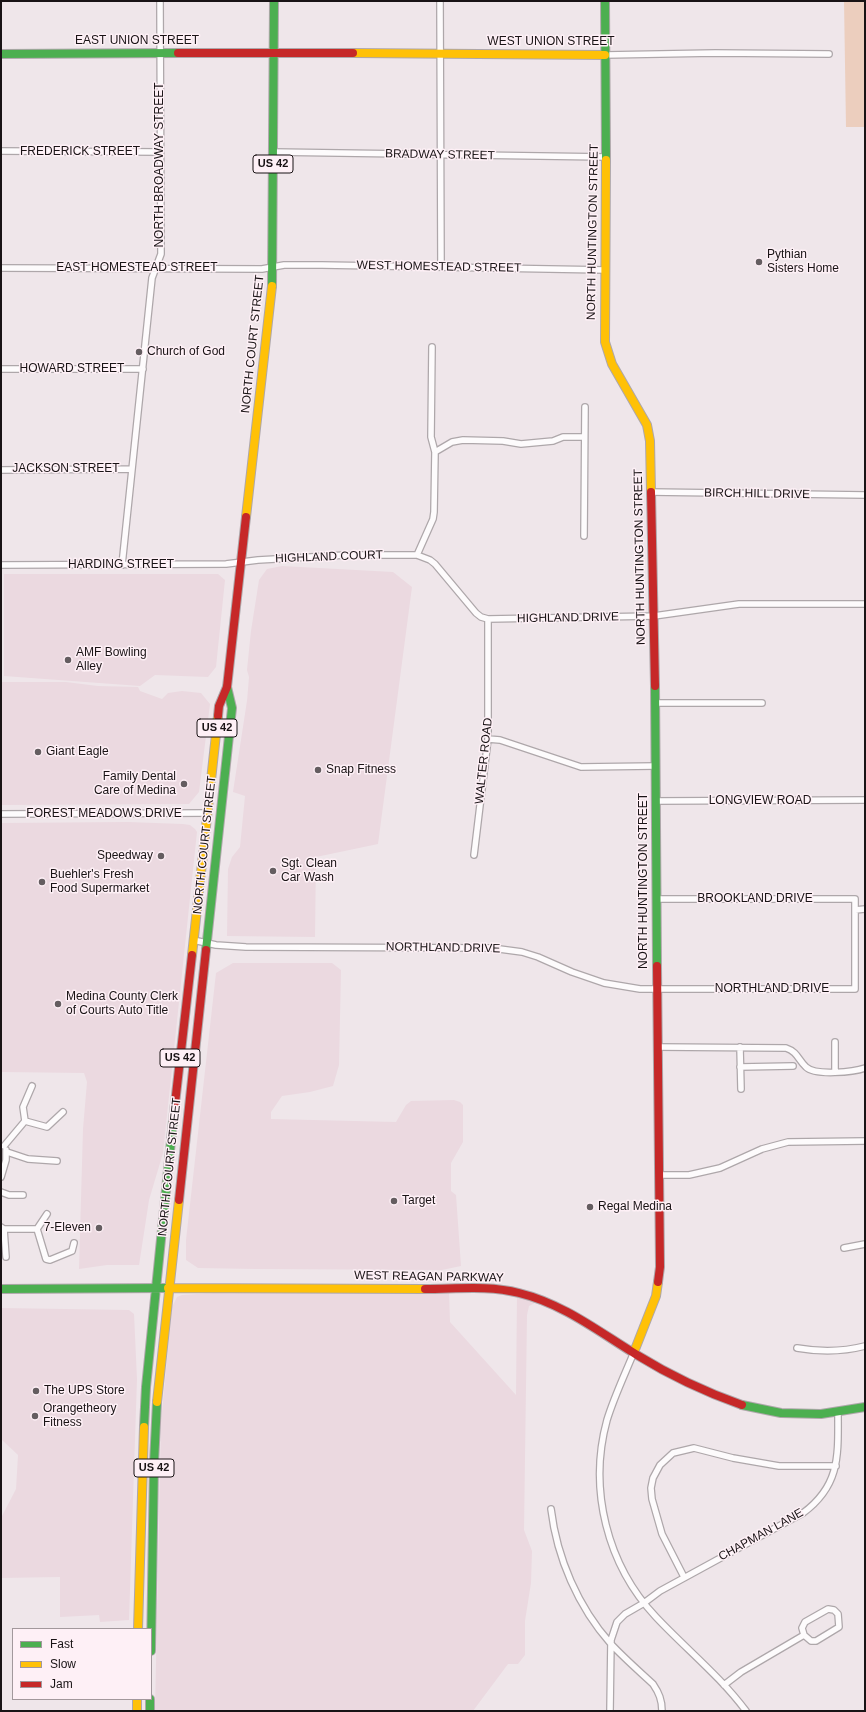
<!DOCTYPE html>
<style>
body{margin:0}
#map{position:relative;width:866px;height:1712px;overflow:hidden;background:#efe6ea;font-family:Helvetica,sans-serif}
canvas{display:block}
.frame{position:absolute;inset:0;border:2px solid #191315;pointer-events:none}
.legend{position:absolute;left:12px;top:1628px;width:140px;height:72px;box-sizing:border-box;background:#fef0f6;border:1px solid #a2989c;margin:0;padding:5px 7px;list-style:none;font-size:12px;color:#191315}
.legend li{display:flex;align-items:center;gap:8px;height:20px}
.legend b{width:20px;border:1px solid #a2989c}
</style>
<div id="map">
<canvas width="866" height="1712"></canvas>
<div class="frame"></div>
<ul class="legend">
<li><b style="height:5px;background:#4caf50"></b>Fast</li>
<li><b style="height:5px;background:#ffc107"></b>Slow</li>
<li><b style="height:5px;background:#c62828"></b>Jam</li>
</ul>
</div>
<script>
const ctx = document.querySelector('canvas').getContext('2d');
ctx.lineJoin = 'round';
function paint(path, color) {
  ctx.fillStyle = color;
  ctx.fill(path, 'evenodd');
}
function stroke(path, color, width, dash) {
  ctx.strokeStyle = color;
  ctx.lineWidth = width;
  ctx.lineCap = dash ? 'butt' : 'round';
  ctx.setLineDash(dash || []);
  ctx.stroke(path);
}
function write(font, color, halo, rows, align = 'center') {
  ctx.font = font + ' Helvetica,sans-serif';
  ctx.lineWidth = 3;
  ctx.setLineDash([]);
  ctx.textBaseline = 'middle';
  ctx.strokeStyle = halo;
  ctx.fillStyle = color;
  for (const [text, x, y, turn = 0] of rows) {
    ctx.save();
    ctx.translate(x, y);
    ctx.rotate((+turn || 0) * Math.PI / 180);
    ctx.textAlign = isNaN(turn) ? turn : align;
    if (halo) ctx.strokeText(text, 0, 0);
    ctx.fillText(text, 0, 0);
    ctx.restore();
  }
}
const built = new Path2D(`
 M282,566L393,572L412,587L378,844L316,857L315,937L227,936L228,869L232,857L240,847L245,796L233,792L247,701L249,677L247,670L251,631L259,580L267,569Z
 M4,574H218L225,580L216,667L208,677L155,675L140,686L4,676Z
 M1,682H66L98,686L138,687L140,691L162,699L168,693L182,691L201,693L210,704L199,792L189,804L1,805Z
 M128,822L183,824L190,825L195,829L197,832L163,1153L149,1200L139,1265H107L79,1269L83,1129L87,1082L84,1073L2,1072L1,823Z
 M233,963H332L341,970L339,1065L333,1086L310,1092L282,1096L271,1112V1119L396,1122L406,1105L411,1101L454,1100L460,1102L463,1105V1142L451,1163V1191L456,1195L461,1266L442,1270L256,1269L198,1268L186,1260V1240L216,973Z
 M229,1292H449L450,1322L516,1395L517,1295L537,1302L529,1306L527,1315L524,1530L532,1551L531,1583L525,1621V1655L518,1664H508L473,1711H155L161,1422L172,1307L177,1297L182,1295Z
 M1,1308L129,1310L134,1314L137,1379L129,1620L100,1622L99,1615L60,1617V1577L1,1578V1518L16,1489L18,1455L1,1439Z`);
const green = new Path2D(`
 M844,1H865V127H846Z`);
const street = new Path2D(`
 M440,1L441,267
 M605,55L715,53L829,54
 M1,151L160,152
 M273,152L606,157
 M1,268L262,269L284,265H322L606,270
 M1,369H143
 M435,452L452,442L463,440L503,441L521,444L553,441L563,437H584
 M1,470L132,469
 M650,492L865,495
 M584,536L585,407
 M417,555L433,519L434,512L435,452L431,437L432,347
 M1,565L226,564L258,560L346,555H417L430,560L435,564L476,613L481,617L488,619L654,616L739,604H865
 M122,565L152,278L161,254L160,1
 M655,703H762
 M488,739L500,740L581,767L655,766
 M656,801L865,800
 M1,814L207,813
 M474,855L488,739V619
 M855,910L865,909
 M193,940L216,945L246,947L492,948L522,952L538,957L572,972L604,983L640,989H855V899H656
 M835,1042V1072
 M658,1047L786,1048C798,1052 798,1060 806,1067C815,1076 854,1072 865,1068
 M740,1047L741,1089
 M740,1067L793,1066
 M25,1121L23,1107L32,1086
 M4,1146L25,1121L47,1127L63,1112
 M7,1152L28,1159L57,1161
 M659,1175H689L720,1168L762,1149L788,1142L865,1141
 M1,1177L6,1160V1150
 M1,1192L9,1195H23
 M1,1227L4,1229H37L46,1259L50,1260L72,1251L74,1243
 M4,1229L6,1257
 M37,1229L47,1214
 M844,1248L865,1244
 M797,1348C820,1352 842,1352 865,1346
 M634,1352C625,1374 614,1397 607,1420C588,1489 607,1565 656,1617C686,1649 720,1676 746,1711
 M551,1509C557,1558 578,1607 611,1644C624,1658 639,1671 653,1684C659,1693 662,1700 662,1711
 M684,1577L662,1534L652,1499L651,1488L653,1478L660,1465L673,1453L694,1448L733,1458L779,1466H836
 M724,1685L741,1672L804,1635L811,1641H816L839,1627L838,1614L834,1610L828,1609L805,1622L802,1628L804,1635
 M610,1711L611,1640L617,1622L625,1614L644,1603L660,1591L803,1513C841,1485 838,1454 838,1412`);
const fast = new Path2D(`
 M605,1L606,160
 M1,54L178,53
 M272,286L274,1
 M655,686L657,966
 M206,950L232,708L227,687
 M1,1289L168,1288
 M742,1405L781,1413L821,1414L865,1407
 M144,1427L146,1387L173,1121
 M151,1651L154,1463L157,1402
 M150,1699V1711`);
const slow = new Path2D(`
 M353,53L605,55
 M606,160L605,342L612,364L647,425L650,441L651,492
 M246,517L272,286
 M192,955L218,716
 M168,1288L425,1289
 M634,1352L656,1296L658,1282
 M157,1402L179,1200
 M138,1629L144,1427
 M137,1699V1711`);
const jam = new Path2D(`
 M178,53H353
 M651,492L655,686
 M218,716L219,706L227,687L246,517
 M657,966L660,1267L658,1282
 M173,1121L192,955
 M179,1200L206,950
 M425,1289C456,1289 489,1285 519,1293C564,1304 599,1332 637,1355C671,1376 705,1392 742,1405`);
const markers = [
 [759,262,4,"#645d60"],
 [139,352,4,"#645d60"],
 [68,660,4,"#645d60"],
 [38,752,4,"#645d60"],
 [318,770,4,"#645d60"],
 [184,784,4,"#645d60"],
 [161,856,4,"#645d60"],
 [273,871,4,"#645d60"],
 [42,882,4,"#645d60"],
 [58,1004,4,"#645d60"],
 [394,1201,4,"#645d60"],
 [590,1207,4,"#645d60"],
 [99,1228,4,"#645d60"],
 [36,1391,4,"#645d60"],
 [35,1416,4,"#645d60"]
];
const shields = [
 [273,164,40],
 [217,728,40],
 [180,1058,40],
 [154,1468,40]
];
const shieldNames = [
 ["US 42",273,164],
 ["US 42",217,728],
 ["US 42",180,1058],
 ["US 42",154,1468]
];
const streetNames = [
 ["EAST UNION STREET",137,41],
 ["WEST UNION STREET",551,42],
 ["FREDERICK STREET",80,152],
 ["BRADWAY STREET",440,155,1],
 ["NORTH BROADWAY STREET",160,165,-90],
 ["NORTH HUNTINGTON STREET",593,232,-89],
 ["WEST HOMESTEAD STREET",439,267,1],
 ["EAST HOMESTEAD STREET",137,268],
 ["NORTH COURT STREET",253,344,-84],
 ["HOWARD STREET",72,369],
 ["JACKSON STREET",66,469],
 ["BIRCH HILL DRIVE",757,494,1],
 ["HIGHLAND COURT",329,557,-2],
 ["NORTH HUNTINGTON STREET",640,557,-91],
 ["HARDING STREET",121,565],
 ["HIGHLAND DRIVE",568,618,-1],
 ["WALTER ROAD",484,761,-84],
 ["LONGVIEW ROAD",760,801],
 ["FOREST MEADOWS DRIVE",104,814],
 ["NORTH COURT STREET",205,845,-84],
 ["NORTH HUNTINGTON STREET",644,881,-90],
 ["BROOKLAND DRIVE",755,899],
 ["NORTHLAND DRIVE",443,948,1],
 ["NORTHLAND DRIVE",772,989],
 ["NORTH COURT STREET",170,1167,-84],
 ["WEST REAGAN PARKWAY",429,1277,1],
 ["CHAPMAN LANE",761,1535,-29]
];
const poiNames = [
 ["Pythian",767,255],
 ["Sisters Home",767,269],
 ["Church of God",147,352],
 ["AMF Bowling",76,653],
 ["Alley",76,667],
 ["Giant Eagle",46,752],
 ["Snap Fitness",326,770],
 ["Family Dental",176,777,"right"],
 ["Care of Medina",176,791,"right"],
 ["Speedway",153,856,"right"],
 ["Sgt. Clean",281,864],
 ["Car Wash",281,878],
 ["Buehler's Fresh",50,875],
 ["Food Supermarket",50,889],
 ["Medina County Clerk",66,997],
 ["of Courts Auto Title",66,1011],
 ["Target",402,1201],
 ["Regal Medina",598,1207],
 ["7-Eleven",91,1228,"right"],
 ["The UPS Store",44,1391],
 ["Orangetheory",43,1409],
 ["Fitness",43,1423]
];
paint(built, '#ebd9e0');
paint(green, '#eccebe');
stroke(street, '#aea7aa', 8);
stroke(fast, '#aea7aa', 10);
stroke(slow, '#aea7aa', 10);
stroke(jam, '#aea7aa', 10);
stroke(street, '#fdfbfc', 5.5);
stroke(fast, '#4caf50', 8);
stroke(slow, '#ffc107', 8);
stroke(jam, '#c62828', 8);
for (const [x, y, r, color] of markers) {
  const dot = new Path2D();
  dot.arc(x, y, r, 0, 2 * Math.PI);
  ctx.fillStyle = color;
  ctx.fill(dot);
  stroke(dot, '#fef0f6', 1.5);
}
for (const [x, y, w] of shields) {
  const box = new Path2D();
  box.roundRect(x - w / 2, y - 9, w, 18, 3);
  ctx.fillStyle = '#fef0f6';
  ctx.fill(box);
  stroke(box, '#191315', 1);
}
write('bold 11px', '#191315', null, shieldNames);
write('12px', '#191315', '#fef0f6', streetNames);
write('12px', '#191315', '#fef0f6', poiNames, 'left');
</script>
